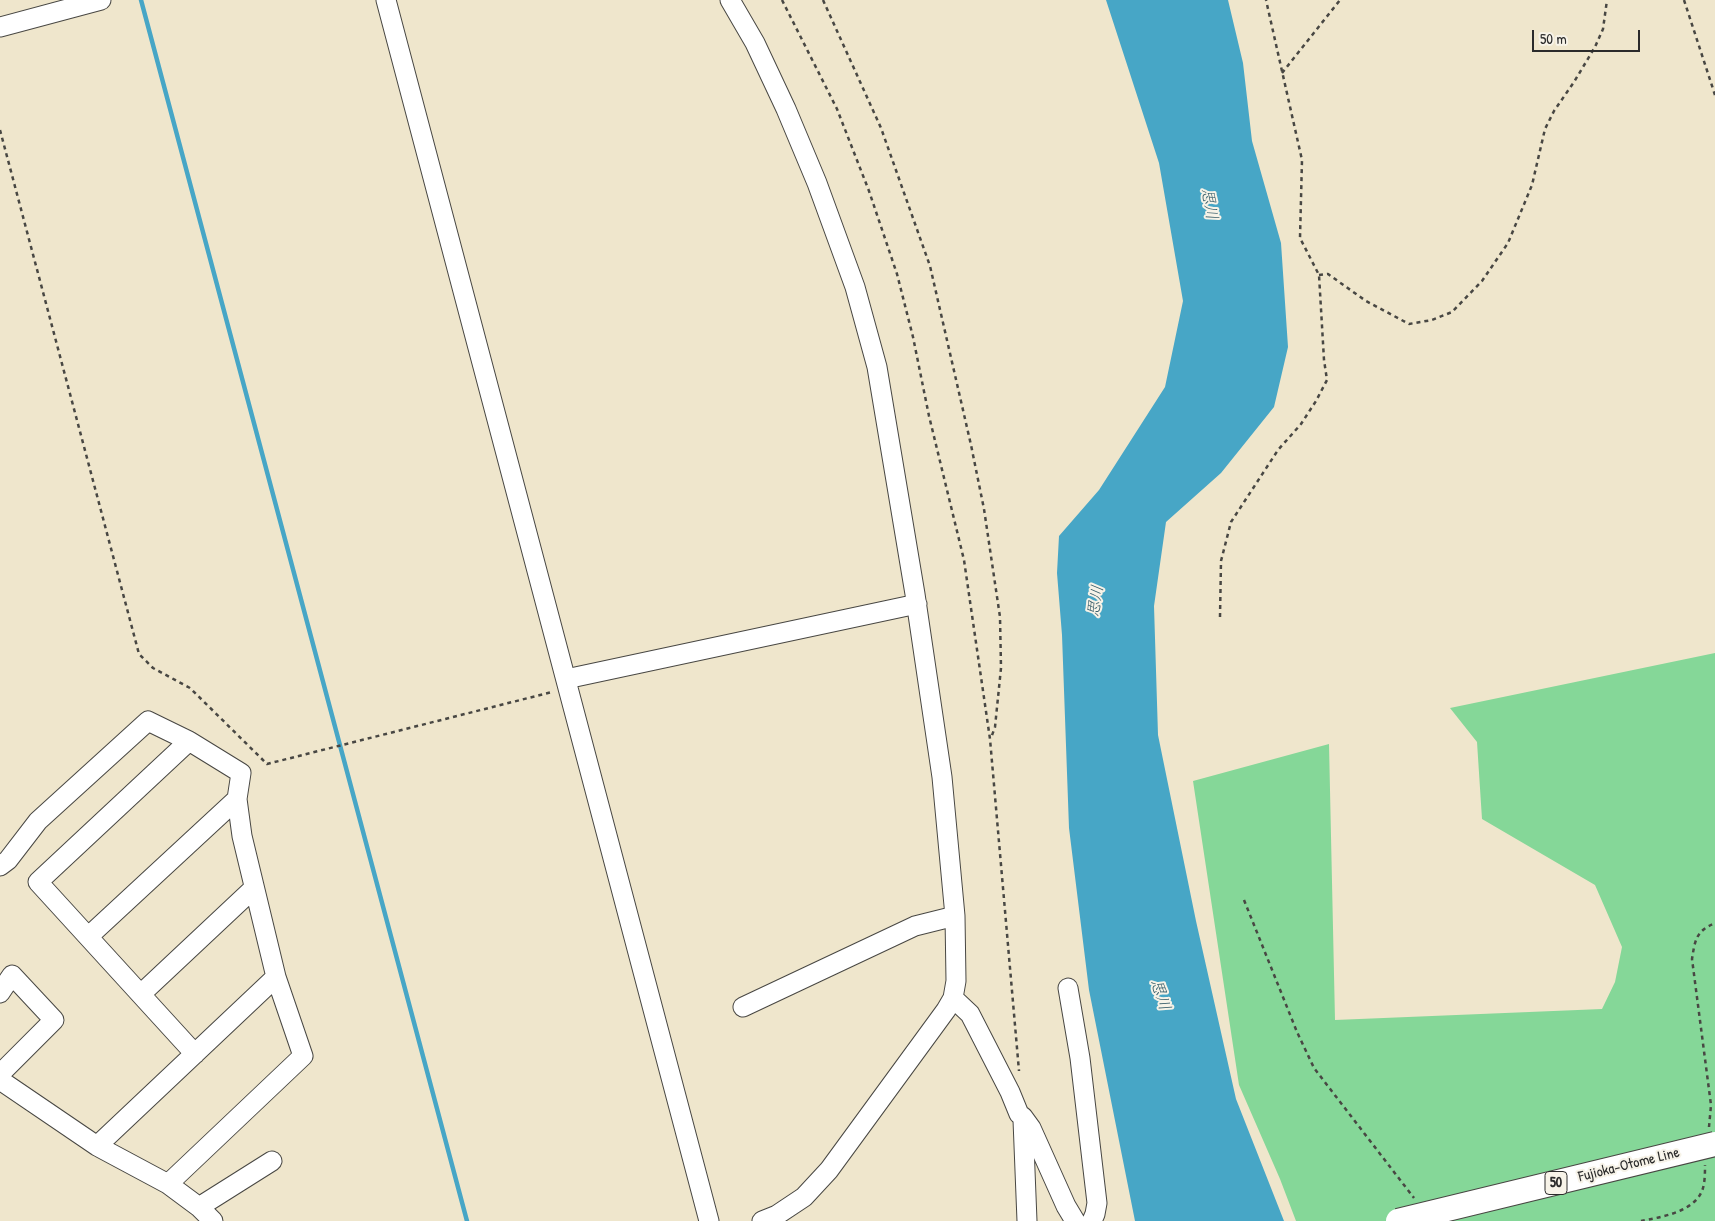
<!DOCTYPE html>
<meta charset="utf-8">
<style>
body{margin:0}
#map{position:relative;width:1715px;height:1221px;overflow:hidden;background:#efe6cc;font-family:"Patrick Hand",sans-serif}
canvas{display:block}
.scale{position:absolute;left:1532px;top:30px;width:108px;height:22px;box-sizing:border-box;border:2px solid #2b2b2b;border-top:0;padding-left:6px;font-size:15px;line-height:18px;white-space:nowrap;color:#2b2b2b;-webkit-text-stroke:4px #f7f3e8;paint-order:stroke}
</style>
<div id="map">
<canvas width="1715" height="1221"></canvas>
<div class="scale">50 m</div>
</div>
<script>
const ctx = document.querySelector('canvas').getContext('2d');
ctx.lineJoin = 'round';
function paint(path, color) {
  ctx.fillStyle = color;
  ctx.fill(path, 'evenodd');
}
function stroke(path, color, width, dash) {
  ctx.strokeStyle = color;
  ctx.lineWidth = width;
  ctx.lineCap = dash ? 'butt' : 'round';
  ctx.setLineDash(dash || []);
  ctx.stroke(path);
}
function write(font, color, halo, rows, align = 'center') {
  ctx.font = font + ' "Patrick Hand","Klee One",sans-serif';
  ctx.lineWidth = 4;
  ctx.setLineDash([]);
  ctx.textBaseline = 'middle';
  ctx.strokeStyle = halo;
  ctx.fillStyle = color;
  for (const [text, x, y, turn = 0] of rows) {
    ctx.save();
    ctx.translate(x, y);
    ctx.rotate((+turn || 0) * Math.PI / 180);
    ctx.textAlign = isNaN(turn) ? turn : align;
    if (halo) ctx.strokeText(text, 0, 0);
    ctx.fillText(text, 0, 0);
    ctx.restore();
  }
}
const green = new Path2D(`
 M1715,653V1221H1296L1280,1179L1239,1085L1193,781L1329,744L1335,1020L1602,1009L1615,982L1622,947L1595,885L1482,819L1477,742L1450,708Z`);
const water = new Path2D(`
 M1106,0H1228L1243,63L1252,141L1281,243L1288,347L1274,407L1221,473L1166,522L1154,606L1158,735L1196,921L1236,1099L1284,1221H1135L1089,990L1069,828L1062,635L1057,573L1059,536L1099,490L1165,387L1183,301L1159,163Z`);
const stream = new Path2D(`
 M141,0L467,1221`);
const path = new Path2D(`
 M782,0L837,109L869,191L897,274L913,337L929,416L964,560L990,739L1019,1071
 M823,0L881,128L930,266L971,445L984,509L1000,617L1001,668L995,727L991,738
 M1684,0L1715,95
 M1282,73L1340,0
 M0,130L139,654L153,668L190,688L267,764L552,692
 M1319,275L1328,274L1366,301L1409,324L1432,320L1452,312L1482,281L1508,243L1532,185L1545,129L1554,111L1574,82L1595,47L1603,29L1607,0
 M1220,617L1221,561L1231,522L1278,450L1301,424L1316,401L1327,380L1324,360L1319,275L1300,238L1302,160L1266,0
 M1244,900L1297,1032L1314,1068L1414,1198
 M1709,1127L1711,1105L1692,959C1695,940 1696,931 1715,923
 M1641,1221C1661,1217 1696,1212 1703,1188C1705,1181 1705,1172 1705,1165`);
const minor = new Path2D(`
 M386,0L709,1221
 M730,0L755,43L786,109L817,183L855,287L877,367L915,594L942,777L955,916L956,981L953,998L946,1010L829,1170L804,1197L777,1215L762,1221
 M0,27L101,0
 M566,679L917,604
 M0,866L8,860L38,821L148,721L189,741
 M89,936L237,799
 M1068,988L1080,1058L1097,1203L1095,1214L1092,1221
 M0,993L12,975L54,1020L0,1074
 M141,994L254,888
 M953,998L970,1014L1010,1092L1019,1114L1023,1117L1031,1128L1066,1206L1075,1221
 M743,1007L915,926L955,916
 M0,1080L97,1146L168,1184L199,1207L213,1221
 M1023,1120L1027,1221
 M97,1146L276,977
 M168,1184L303,1056L276,977L242,836L237,799L241,773L189,741L38,882L195,1054
 M199,1207L272,1161`);
const majorBridge = new Path2D(`
 M1398,1221L1715,1144`);
const shields = [
 [1556,1183,22]
];
const shieldNames = [
 ["50",1556,1183]
];
const streetNames = [
 ["Fujioka-Otome Line",1629,1165,-14]
];
const waterNames = [
 ["思川",1209,204,80],
 ["思川",1096,601,-81],
 ["思川",1160,995,72]
];
paint(green, '#85d798');
paint(water, '#47a6c6');
stroke(stream, '#47a6c6', 4.5);
stroke(minor, '#484743', 21);
stroke(path, '#484743', 2.5, [4, 4]);
stroke(minor, '#fff', 19);
stroke(majorBridge, '#484743', 26, []);
stroke(majorBridge, '#fff', 24);
for (const [x, y, w] of shields) {
  const box = new Path2D();
  box.roundRect(x - w / 2, y - 11.5, w, 23, 4);
  ctx.fillStyle = '#f7f3e8';
  ctx.fill(box);
  stroke(box, '#2b2b2b', 1);
}
write('bold 14px', '#2b2b2b', null, shieldNames);
write('15px', '#2b2b2b', '#f7f3e8', streetNames);
write('italic 16px', '#365c69', '#f7f3e8', waterNames);
</script>
